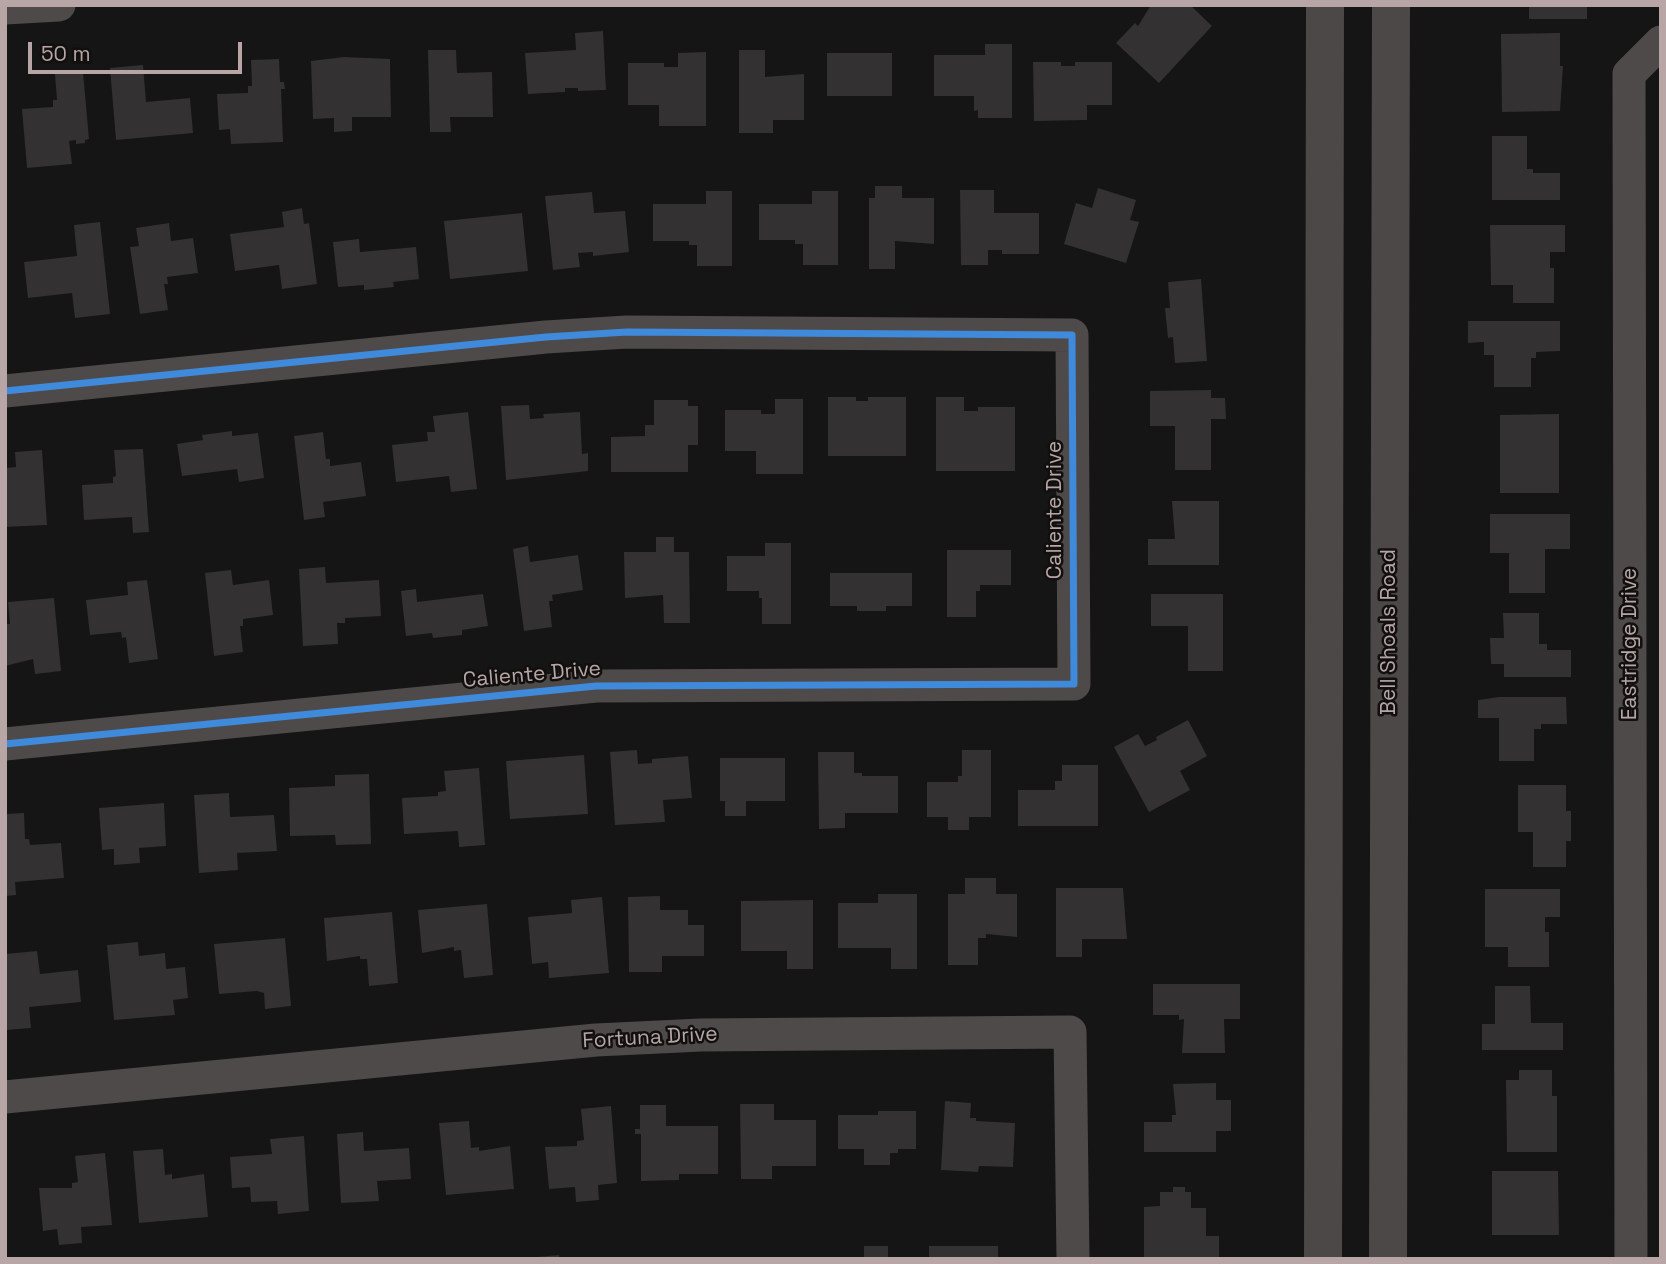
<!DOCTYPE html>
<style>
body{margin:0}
#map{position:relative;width:1666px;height:1264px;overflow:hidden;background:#151515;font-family:"Space Grotesk",sans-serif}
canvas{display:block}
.frame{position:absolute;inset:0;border:7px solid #b7a6a5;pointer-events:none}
.scale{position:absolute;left:28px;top:42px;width:214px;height:32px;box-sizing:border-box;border:4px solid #b7a6a5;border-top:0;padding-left:9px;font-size:21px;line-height:24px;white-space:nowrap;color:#b7a6a5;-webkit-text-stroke:5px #11100f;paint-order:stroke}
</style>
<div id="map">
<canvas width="1666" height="1264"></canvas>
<div class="frame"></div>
<div class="scale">50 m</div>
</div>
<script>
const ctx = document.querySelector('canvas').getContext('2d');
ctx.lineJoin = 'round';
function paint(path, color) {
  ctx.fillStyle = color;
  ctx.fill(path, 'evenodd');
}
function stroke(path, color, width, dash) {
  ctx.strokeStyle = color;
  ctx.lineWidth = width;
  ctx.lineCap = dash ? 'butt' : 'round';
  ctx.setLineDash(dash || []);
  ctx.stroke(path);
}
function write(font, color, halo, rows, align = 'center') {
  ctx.font = font + ' "Space Grotesk",sans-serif';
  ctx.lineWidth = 5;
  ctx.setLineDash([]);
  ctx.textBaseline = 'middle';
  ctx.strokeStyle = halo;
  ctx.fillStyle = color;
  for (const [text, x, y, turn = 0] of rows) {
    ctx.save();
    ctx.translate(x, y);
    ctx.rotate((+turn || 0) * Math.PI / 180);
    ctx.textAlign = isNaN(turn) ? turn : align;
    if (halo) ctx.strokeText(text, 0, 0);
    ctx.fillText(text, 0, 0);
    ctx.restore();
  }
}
const building = new Path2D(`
 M1151,5H1190L1212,26L1159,83L1116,43L1135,23L1138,26Z
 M1529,5H1587V19H1529Z
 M603,31L606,90L578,91V88H565V92L528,94L525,53L576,50L575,33Z
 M1560,33V66H1563L1560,111L1502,112L1501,34Z
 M985,44H1012V118H978V110L974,111V96H934V55H985Z
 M428,50H456L457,73L492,72L493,117H450L451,132H430Z
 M739,50H765V77L804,74V120H773V133H739Z
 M706,52V126H659V105H628V63H664V67H678V53Z
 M827,53H892V96H827Z
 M344,57L390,59L391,117H352V131L334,132V118L313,119L311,61Z
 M279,59L280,82H284L285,89H281L283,142L231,144L230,129L219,130L217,94L248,93V86H252L251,60Z
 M1033,62H1061V66H1075V62H1112V105H1087V120L1034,121Z
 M143,65L146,102L190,98L193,133L116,140L110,68Z
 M83,72L89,139L85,140V143L76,144V140L69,141L72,164L27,168L22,109L53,107V100H57L55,74Z
 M1492,136H1527V169H1533V173H1560V200H1492Z
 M875,186H902V198H934V244L895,241V269H869V198H875Z
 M1098,188L1136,200L1130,220L1139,222L1126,263L1064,244L1076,203L1092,208Z
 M960,190H994V213H1039V254H1002V250H988V265H961Z
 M706,191H732V266H697V245H689V241H653V204H706Z
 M812,191H838V265H803V244H795V240H759V204H812Z
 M592,192L594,213L625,211L629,252L593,256V252L578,253L580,267L553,270L545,196Z
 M302,208L304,224L309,223L317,284L282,289L279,265L235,271L230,234L284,227L282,212Z
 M522,213L528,271L450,279L444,221Z
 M100,222L110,314L75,318L72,293L28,298L24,262L77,256L74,225Z
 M169,223L171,241L193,238L198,273L167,277L168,284H164L168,310L140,314L130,247L139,246L136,228Z
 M1490,225H1565V252H1550V268H1554V303H1513V285H1491Z
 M359,239L360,252L416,247L419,279L393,282L394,287L364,290V285L338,287L333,242Z
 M1201,279L1207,361L1175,363L1173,337L1168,338L1165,308H1170L1168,282Z
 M1468,321H1560V351L1536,352V358H1531V387H1494V355H1484V342L1468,343Z
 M1211,390V398H1225L1226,419H1211V470H1175V426H1150V391Z
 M828,397H856V401H868V397H906V456H828Z
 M936,397H964V411H978V407H1015V471H936Z
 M775,399H803V474H756V451H725V410H761V414H775Z
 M654,400H688V406H698V445H688V472H611V437L645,436V425H654Z
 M529,405L530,419L544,418L543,414L580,412L582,454L588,453V471L506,480L501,406Z
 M468,412L477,489L451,492L449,476L396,482L392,445L428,441L427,432H435L433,416Z
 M1559,414V493H1500V415Z
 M232,431V436L258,433L264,478L239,482L237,469L182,476L177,444L203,440L202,435Z
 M323,432L326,459H330V466L361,462L366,496L323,502L325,517L304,520L294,436Z
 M143,449L149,532L133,533L132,517L84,520L82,485L113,483V477L116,476L114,450Z
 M42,450L47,525L5,527V468L16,467L15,452Z
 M1172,501H1219V565H1148V539H1175Z
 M1490,514H1570V549H1545V593H1509V553H1490Z
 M656,537H674V552H689L690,623H664L663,595L625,598L624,552H656Z
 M765,543H791V624H762V598H759V591H727V556H765Z
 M528,546L530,562L578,555L583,590L552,595L553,601H549L552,627L524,631L513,549Z
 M947,550H1011V585H980V591H976V617H947Z
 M325,567L326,583L379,580L381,616L345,618V623H337L338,644L303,646L299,569Z
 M231,570L233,585L269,580L273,615L243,619V626H240L243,652L214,656L205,573Z
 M830,573H912V606H886V611H857V606H830Z
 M147,580L158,659L129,663L126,637L122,638L121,632L90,635L86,600L128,595L127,582Z
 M416,589L417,602L483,594L488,626L462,630V635L433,638L432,633L406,636L401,591Z
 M1151,594H1223V671H1188V626H1151Z
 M54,598L61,671L35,674L33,659L5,666V624H10L8,602Z
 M1503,613H1539V644H1547V650H1571V677H1504V664H1491L1490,638H1504Z
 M1499,697H1566L1567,724H1541V729H1534V761H1499V718H1478V700Z
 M1188,720L1207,756L1180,771L1190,790L1149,812L1114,747L1138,734L1145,746L1157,740L1156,737Z
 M637,750L638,764L652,763V759L688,756L692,798L663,800L665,822L615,825L610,752Z
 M962,750H991V817H969V830H948V817H927V782H958V776H962Z
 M818,752H854V773H862V776H898V813H845V828L819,829Z
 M584,755L588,814L510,819L506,761Z
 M720,758H785V801H746V816H725V801H720Z
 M1062,765H1098V826H1018V790H1055V781H1062Z
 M479,768L485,845L459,847L458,831L404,834L402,798L438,796V792L446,791L444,771Z
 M369,774L371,844L336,845L335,835L290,836L289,788L335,786V775Z
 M1518,785H1566V811H1571V841H1566V867H1533V832H1518Z
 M229,793L230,817L274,815L277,851L237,853L238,870L199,873L194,795Z
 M164,803L166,846L139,848L140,863L114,865V849L102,850L99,808Z
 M24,813L25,839H29L30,845L61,843L64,878L15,882L16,895L5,896V814Z
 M965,878H996V894H1017V937L986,934V938H978V965H948V894H965Z
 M1056,888H1123L1127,939H1082V957H1056Z
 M1485,889H1560V917H1545V932H1549V967H1508V947H1485Z
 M878,894H917V969H891V948H838V903H878Z
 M660,896V910H688V925H704V956H662V972H629L628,897Z
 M602,897L609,973L549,978L548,962L532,964L528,917L572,913L571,900Z
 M813,900V969H787V951H741V901Z
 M487,904L493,975L464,978L461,950L454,951V947L422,953L418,910Z
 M392,912L398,983L369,986L367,959H360V956L327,961L324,918Z
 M285,938L291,1006L265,1009L264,993L257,991L219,994L214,944Z
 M138,942L139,956L165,953L166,969L185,967L188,998L173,1000L175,1015L114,1020L107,945Z
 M37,951L40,974L78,970L81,1002L29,1007L31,1028L6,1030L5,954Z
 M1153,984H1240V1019H1224L1225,1053H1182L1184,1019L1179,1020V1015H1153Z
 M1495,986H1530L1531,1023H1563V1050H1482V1024H1495Z
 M1519,1070H1552V1096H1557V1152H1507L1506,1080H1519Z
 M1216,1083V1100H1231V1131H1216V1152H1144V1122H1172V1115H1176L1173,1084Z
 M945,1101L971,1103L970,1118H976V1121L1015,1123L1013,1167L979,1166L978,1172L941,1170Z
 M740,1104H774V1120H816V1166H772V1179H741Z
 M640,1105H666V1126H718V1174H679V1180L641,1181V1134H635V1129H640Z
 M611,1106L617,1183L598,1185L599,1200L576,1202L575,1187L549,1189L545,1147L577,1146V1141L584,1140L581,1109Z
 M878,1111H916V1149H898V1153H890V1165H864V1149H838V1115H878Z
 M469,1121L471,1148L479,1147V1151L510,1146L514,1189L446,1195L439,1123Z
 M363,1132L364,1151L409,1148L411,1179L377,1181L379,1201L341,1203L337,1134Z
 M304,1136L309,1211L278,1214L277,1201L251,1202L250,1187L232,1188L230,1157L272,1154L270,1139Z
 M163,1149L165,1175L172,1174V1179L204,1174L208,1217L139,1223L133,1151Z
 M105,1153L112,1225L81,1227L82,1243L59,1245L57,1229L43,1231L39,1188H72V1183L78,1182L75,1156Z
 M1492,1171H1558L1559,1235H1492Z
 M1173,1187H1185V1192H1191V1208H1206V1236H1219V1259H1144V1207L1160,1206V1192H1173Z
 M864,1246H888V1259H864Z
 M929,1246H998V1259H929Z
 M559,1255L560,1259H537V1257Z`);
const street = new Path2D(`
 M5,8L59,5
 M5,391L546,337L627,332L1072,335L1074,684L596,686L5,744
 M5,1097L596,1040L701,1035L1070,1032L1073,1259
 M1631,1259L1629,74L1661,42`);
const secondary = new Path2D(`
 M1323,1259L1325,5
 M1388,1259L1391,5`);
const cycleway = new Path2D(`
 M5,391L546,337L627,332L1072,335L1074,684L596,686L5,744`);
const streetNames = [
 ["Caliente Drive",1055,510,-90],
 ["Bell Shoals Road",1389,632,-90],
 ["Eastridge Drive",1630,644,-90],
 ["Caliente Drive",532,675,-5],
 ["Fortuna Drive",650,1038,-3]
];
paint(building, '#333131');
stroke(street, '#4e4a49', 33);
stroke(secondary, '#4d4848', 38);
stroke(cycleway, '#408adc', 7);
write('21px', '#b7a6a5', '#11100f', streetNames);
</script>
